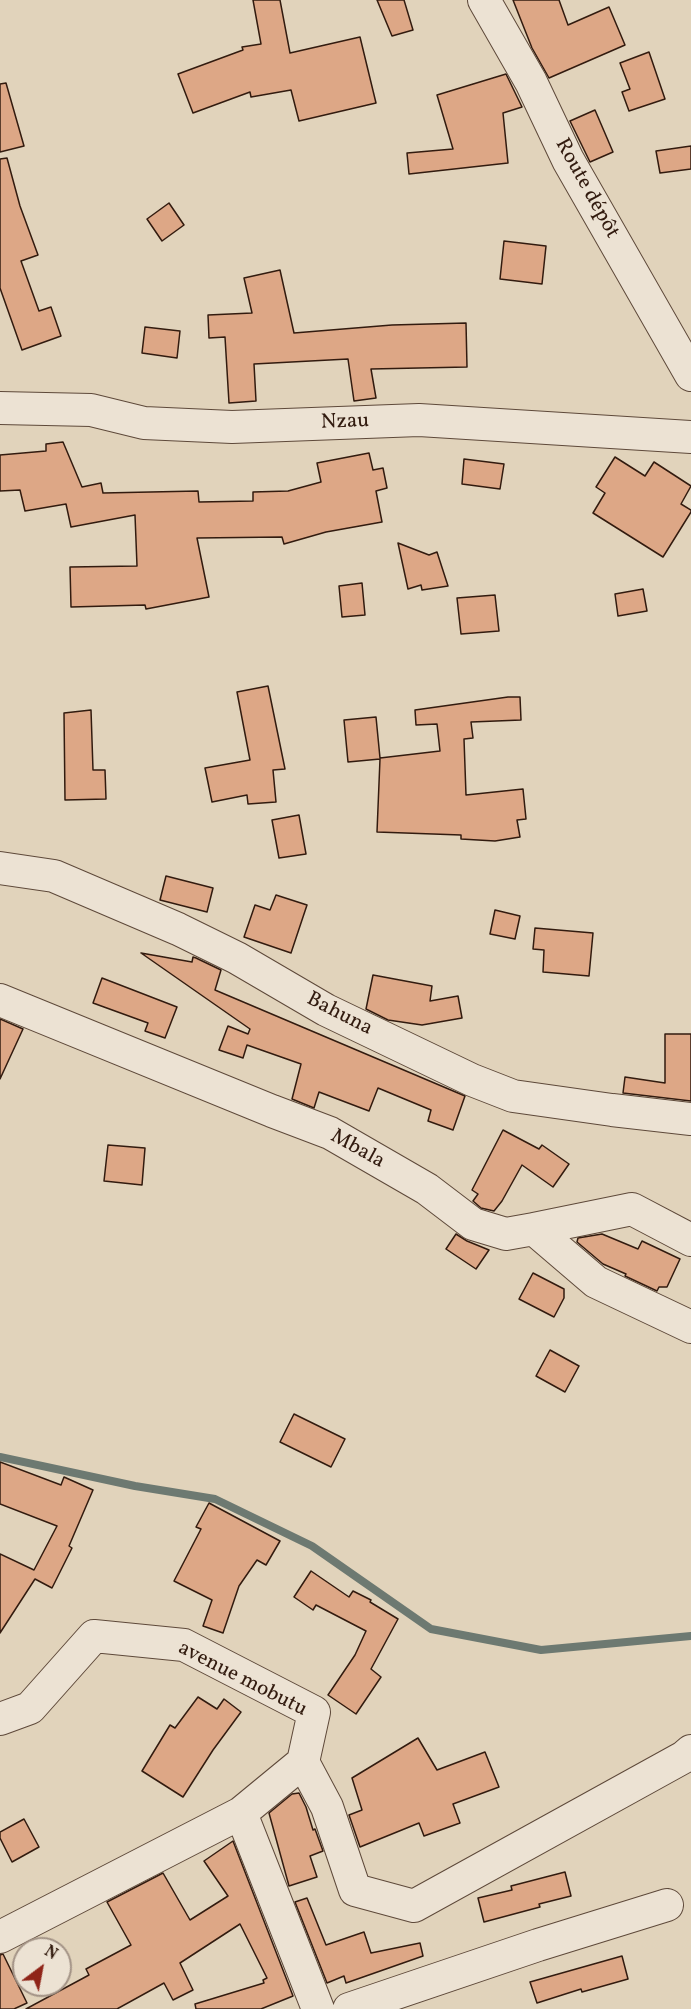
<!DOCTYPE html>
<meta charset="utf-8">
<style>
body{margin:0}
#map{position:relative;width:691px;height:2009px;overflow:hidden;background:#e1d3bb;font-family:Vollkorn,serif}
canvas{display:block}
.north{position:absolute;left:12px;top:1937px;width:60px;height:60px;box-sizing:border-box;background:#ece2d3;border:2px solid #a29285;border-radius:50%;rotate:32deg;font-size:16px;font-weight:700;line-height:24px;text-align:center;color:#321b0f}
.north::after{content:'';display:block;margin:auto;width:21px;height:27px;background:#8f2418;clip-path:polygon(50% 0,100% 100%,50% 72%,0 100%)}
</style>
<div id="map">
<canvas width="691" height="2009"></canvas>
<div class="north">N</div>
</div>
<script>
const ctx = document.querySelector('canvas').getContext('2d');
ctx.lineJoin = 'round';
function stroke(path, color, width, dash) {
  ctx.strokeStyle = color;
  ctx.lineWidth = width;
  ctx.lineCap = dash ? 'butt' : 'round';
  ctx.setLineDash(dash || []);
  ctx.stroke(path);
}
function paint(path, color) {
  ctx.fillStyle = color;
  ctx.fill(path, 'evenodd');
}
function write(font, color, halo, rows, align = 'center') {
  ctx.font = font + ' Vollkorn,serif';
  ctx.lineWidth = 4.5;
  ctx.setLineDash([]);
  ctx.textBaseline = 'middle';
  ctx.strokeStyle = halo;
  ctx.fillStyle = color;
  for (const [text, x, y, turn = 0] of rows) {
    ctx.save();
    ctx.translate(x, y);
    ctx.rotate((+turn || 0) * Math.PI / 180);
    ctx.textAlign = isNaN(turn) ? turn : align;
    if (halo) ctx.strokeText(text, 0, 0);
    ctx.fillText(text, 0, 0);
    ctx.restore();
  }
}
const stream = new Path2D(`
 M0,1457L135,1486L215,1499L312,1546L431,1629L541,1650L691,1636`);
const building = new Path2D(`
 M253,0H280L290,53L360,37L376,103L299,121L291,90L251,97L250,92L193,113L178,74L243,50L242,47L261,44Z
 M377,0H404L413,30L392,36Z
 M513,0H559L568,25L609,7L625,45L549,78L532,48Z
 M649,52L665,99L629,111L622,92L630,89L620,63Z
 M506,74L522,107L503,113L508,163L409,174L407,153L453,149L437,95Z
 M6,83L24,146L0,152V84Z
 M595,110L613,152L590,162L570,121Z
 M691,146V169L660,173L656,151Z
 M7,158L20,206L38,255L21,261L39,311L51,307L61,336L22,350L0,288V159Z
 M169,203L184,225L162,241L147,219Z
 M504,241L546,246L542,284L500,279Z
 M280,270L294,333L392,325L466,323L467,367L371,369L376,398L354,401L348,359L254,364L256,401L229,403L225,337L209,338L208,315L252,313L244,278Z
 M145,327L180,331L177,358L142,353Z
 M63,442L82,487L101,483L103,493L198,491L199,502L253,501V492L288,491L321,482L317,463L369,453L373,470L383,468L387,488L376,491L382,522L326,532L284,544L282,537L197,538L209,597L146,609L145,605L71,607L70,567L137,566L135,515L71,527L66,504L25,511L20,490L0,491V455L46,451V444Z
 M615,457L645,476L654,462L691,486L681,504L691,510V512L663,557L593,513L605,493L596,487Z
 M464,459L504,464L500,489L462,484Z
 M398,543L429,555L437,552L448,586L422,590L421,585L408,589Z
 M362,583L365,615L342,617L339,586Z
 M643,589L647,611L618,616L615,594Z
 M495,595L499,631L461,634L457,598Z
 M268,686L285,769L273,770L276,802L248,804L247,795L212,802L205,768L250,760L237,692Z
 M508,697H520L521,720L471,722L473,738L464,739L466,795L523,789L526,819L517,820L520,837L495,841L461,839V835L377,832L380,759L348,762L344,720L376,717L380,758L440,751L437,724L416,725L415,710Z
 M91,710L93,770H105L106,799L65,800L64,713Z
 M299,815L306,854L279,858L272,820Z
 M166,876L213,888L207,912L160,900Z
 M276,895L307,905L291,953L244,937L255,905L270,910Z
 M495,910L520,916L515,939L490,934Z
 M535,928L593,933L589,976L543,972L544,950L533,949Z
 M141,953L192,962L193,957L196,958L221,970L215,990L465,1096L453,1130L428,1121L431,1110L378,1088L369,1111L319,1092L314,1108L292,1099L301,1064L247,1045L243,1058L219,1050L228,1026L248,1034L250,1029Z
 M373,975L432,986L430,1001L458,996L462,1018L422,1025L388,1020L366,1009Z
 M102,978L177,1007L165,1038L145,1031L148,1023L93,1003Z
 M0,1019L23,1029L0,1079Z
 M665,1034H691V1101L623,1093L625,1077L665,1083Z
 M503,1130L539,1149L542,1145L569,1164L553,1187L522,1165L502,1201L494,1211L481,1208L473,1201L478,1194L472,1190Z
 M108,1145L145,1148L142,1185L104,1181Z
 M456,1234L467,1241L489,1250L476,1269L446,1249Z
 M602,1234L638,1249L642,1241L680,1259L667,1287H659L657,1291L625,1276L626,1274L603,1264L577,1242L578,1238Z
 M533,1273L564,1289V1298L554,1317L519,1299Z
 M550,1350L579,1366L565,1392L536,1376Z
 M294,1414L345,1439L331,1467L280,1442Z
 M0,1462L61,1485L64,1477L93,1490L69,1546L72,1548L52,1588L35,1579L0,1633V1554L34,1570L57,1526L0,1504Z
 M209,1503L280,1541L266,1565L257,1560L239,1586L223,1633L203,1626L212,1600L174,1581L201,1529L196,1527Z
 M311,1571L349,1597L353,1591L371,1600L370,1602L398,1619L371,1669L381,1677L356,1714L328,1695L355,1655L366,1631L316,1605L313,1610L294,1597Z
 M198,1697L217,1709L224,1699L241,1712L213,1750L183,1797L142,1771L170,1725L175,1728Z
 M418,1738L437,1770L485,1752L499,1787L453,1804L460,1823L424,1836L419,1823L360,1847L349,1815L362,1810L352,1778Z
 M299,1793L306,1807L313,1830L315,1829L323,1851L310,1856L317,1877L289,1886L269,1813L292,1794Z
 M24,1819L39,1847L12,1862L0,1838V1832Z
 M233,1841L293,1996L261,2009H196L195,2004L264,1983L263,1980L267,1978L240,1924L180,1963L193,1990L173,2000L164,1983L117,2009H26L89,1975L86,1969L131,1945L107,1902L163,1873L190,1920L228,1896L204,1861Z
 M565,1872L571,1896L539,1904L540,1907L484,1922L478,1898L512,1890L511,1886Z
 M307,1898L326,1945L364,1932L371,1953L420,1943L423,1956L346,1983L344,1976L327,1983L295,1902Z
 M3,1954L27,2003L14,2009H0V1955Z
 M622,1956L628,1979L582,1992L581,1989L537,2003L530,1982Z`);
const minor = new Path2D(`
 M484,0L531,82L568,160L691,375
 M0,408L91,410L144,423L232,427L419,420L691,437
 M0,868L54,876L178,929L237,958L326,1010L472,1080L513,1096L612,1110L691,1119
 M0,1000L272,1111L330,1133L427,1189L473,1224L506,1234L534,1229L596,1282L691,1327
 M534,1229L632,1209L691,1240
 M0,1719L30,1708L94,1636L184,1645L314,1712L303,1762L327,1807L355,1890L414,1906L684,1757L691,1751
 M241,1813L318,2009
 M0,1937L241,1813L303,1762
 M349,2009L538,1945L667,1905`);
const streetNames = [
 ["Route dépôt",586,189,61],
 ["Nzau",345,423,-2],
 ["Bahuna",339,1015,27],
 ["Mbala",357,1150,29],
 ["avenue mobutu",242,1680,27]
];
stroke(stream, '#6d7971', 8);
paint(building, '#dda786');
stroke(building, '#321b0f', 1.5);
stroke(minor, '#5e493a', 34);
stroke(minor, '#ece2d3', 32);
write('21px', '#321b0f', '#ece2d3', streetNames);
</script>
